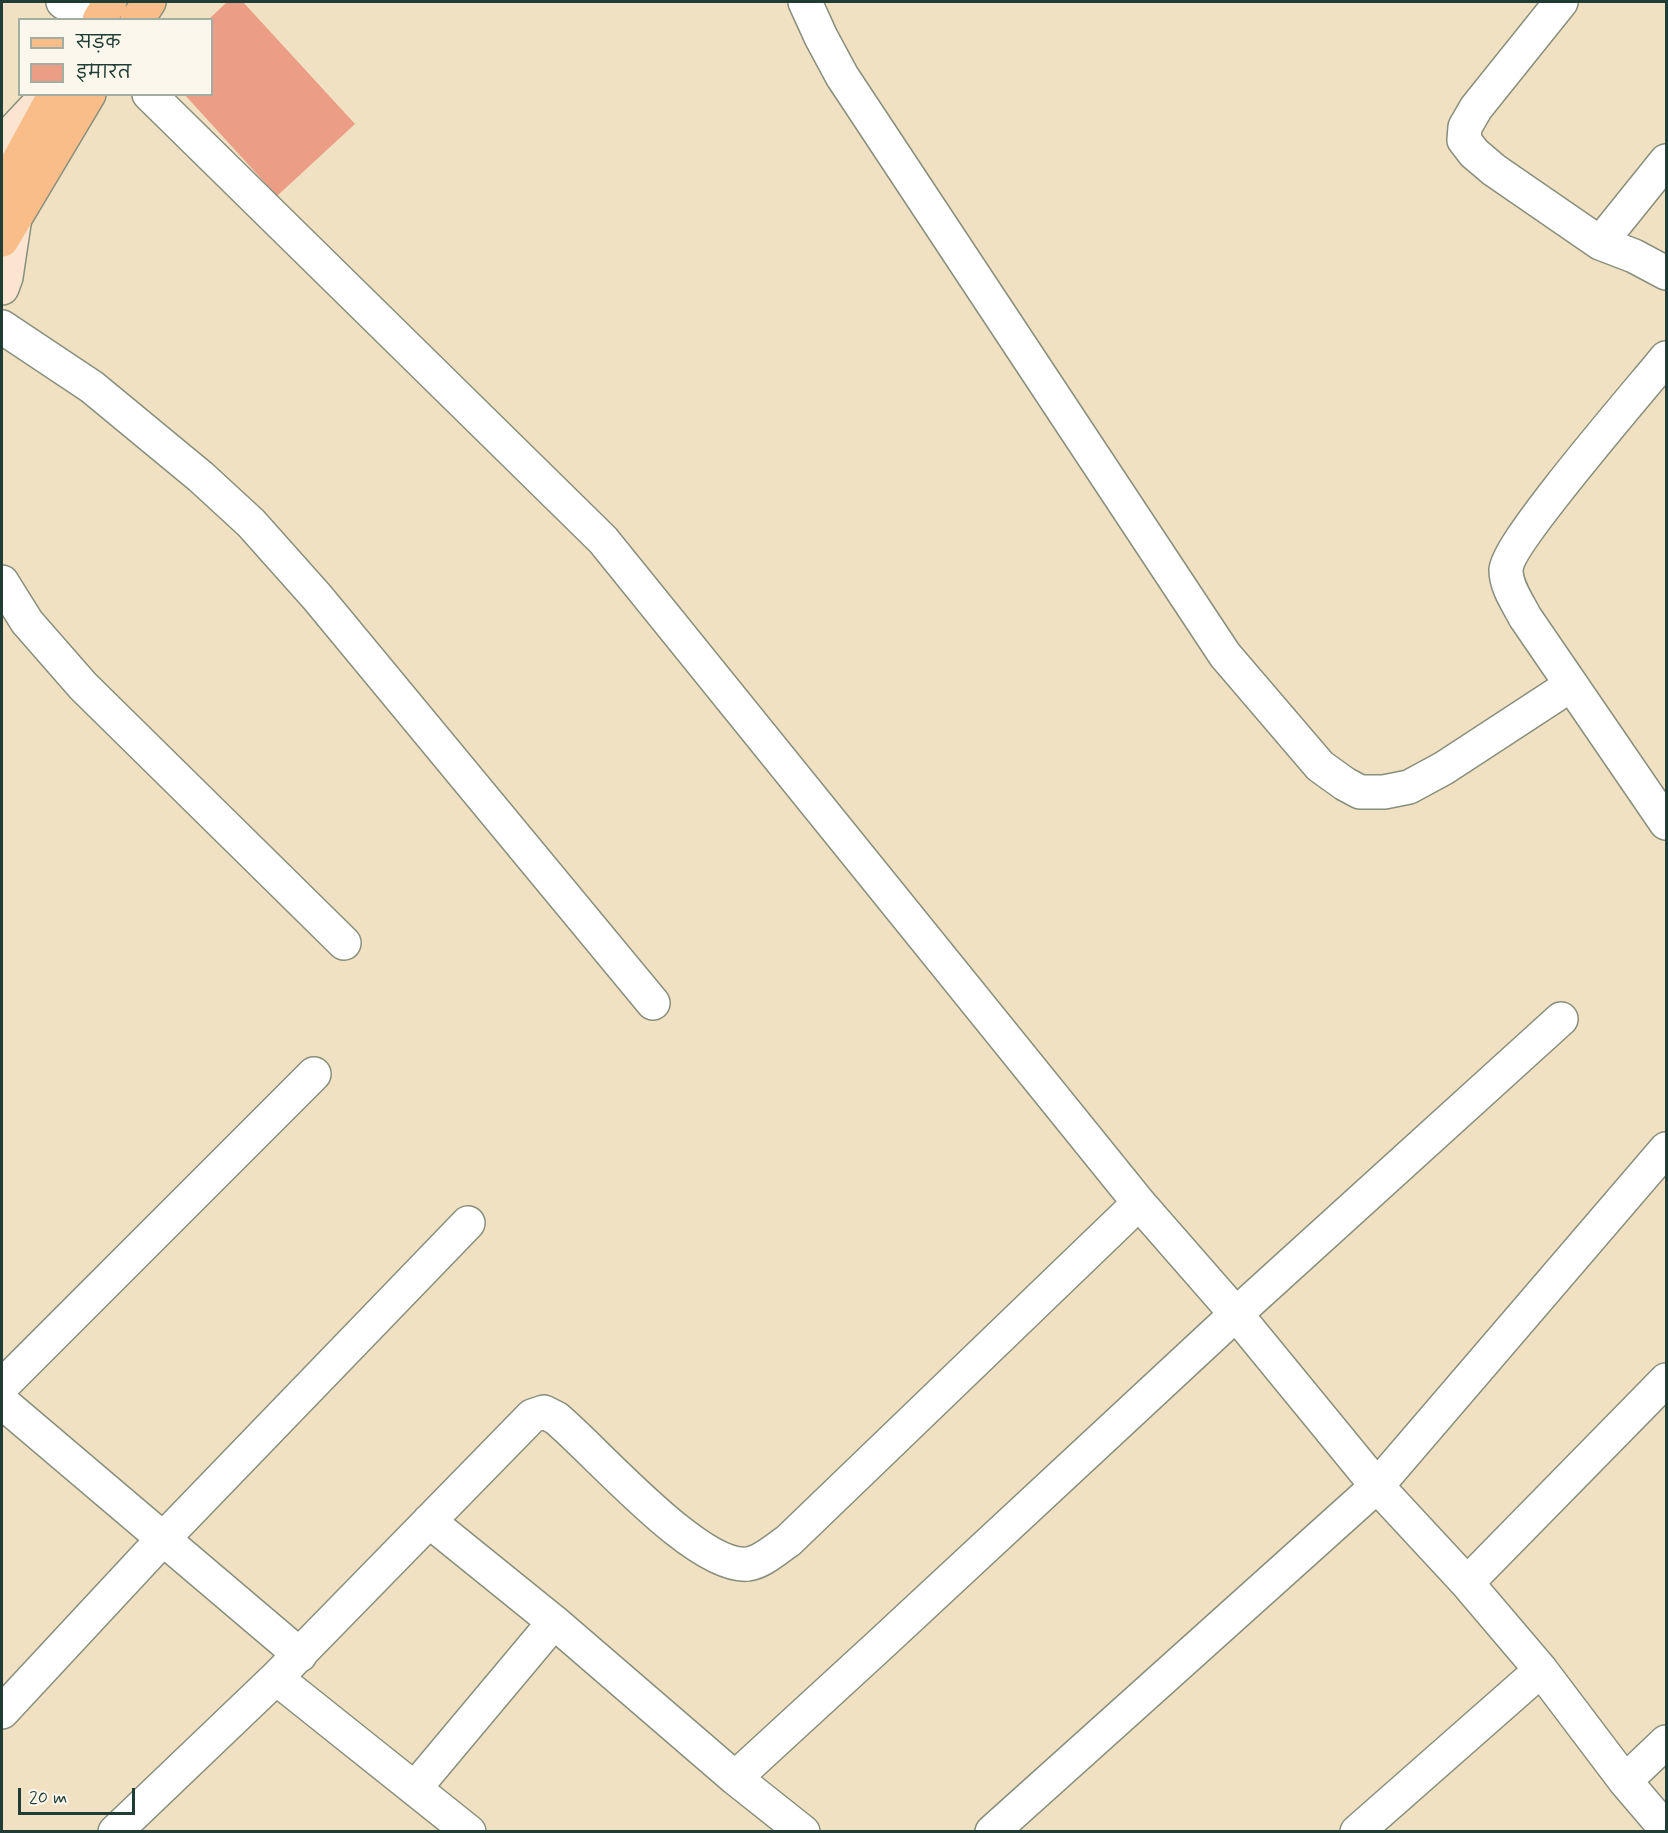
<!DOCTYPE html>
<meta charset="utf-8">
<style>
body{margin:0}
#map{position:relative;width:1668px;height:1833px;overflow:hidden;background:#f1e1c3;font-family:Mynerve,"Playpen Sans Deva",sans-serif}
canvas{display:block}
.frame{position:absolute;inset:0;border:3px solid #1f3d34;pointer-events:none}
.legend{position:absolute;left:18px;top:18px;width:195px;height:78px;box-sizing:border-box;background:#fbf7ec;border:2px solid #a3ada2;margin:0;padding:8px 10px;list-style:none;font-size:18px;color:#1f3d34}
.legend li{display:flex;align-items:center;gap:12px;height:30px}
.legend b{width:30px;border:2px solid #a3ada2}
.scale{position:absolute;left:18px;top:1788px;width:117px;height:27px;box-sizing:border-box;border:3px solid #1f3d34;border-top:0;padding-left:8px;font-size:18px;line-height:21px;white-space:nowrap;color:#1f3d34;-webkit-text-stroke:4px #fbf7ec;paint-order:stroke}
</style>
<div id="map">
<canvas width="1668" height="1833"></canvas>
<div class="frame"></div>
<ul class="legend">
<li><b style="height:8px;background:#f8bd89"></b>सड़क</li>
<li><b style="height:16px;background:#eb9e85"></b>इमारत</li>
</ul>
<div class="scale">20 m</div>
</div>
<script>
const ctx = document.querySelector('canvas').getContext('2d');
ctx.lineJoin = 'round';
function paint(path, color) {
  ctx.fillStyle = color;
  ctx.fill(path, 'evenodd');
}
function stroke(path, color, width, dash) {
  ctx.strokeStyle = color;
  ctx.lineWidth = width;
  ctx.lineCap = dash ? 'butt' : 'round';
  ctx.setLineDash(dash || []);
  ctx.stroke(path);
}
const building = new Path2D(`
 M227,2H243L355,124L277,196L184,94H212V20H208Z`);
const street = new Path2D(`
 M63,2L92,20
 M805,2L821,37L842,76L1225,655L1320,766L1345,784L1360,792H1384L1409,787L1444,768L1571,685
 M1561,2L1476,108L1465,127L1464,140L1474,153L1494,170L1600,243L1634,256L1666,273
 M149,94L603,540L1139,1203L788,1541C776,1549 762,1562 748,1564C698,1570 596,1451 556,1418L544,1412L532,1416L276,1678L469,1832
 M1600,243L1666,161
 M2,327L92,387L201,477L251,523L317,597L653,1003
 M1666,358C1641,389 1507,543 1506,570C1506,587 1518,603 1525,617L1666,823
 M2,582L27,622L83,686L344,943
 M1666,1149L1377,1486L1467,1583L1541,1670L1625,1781L1666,1829
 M2,1386L314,1074
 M2,1402L300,1655
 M429,1521L554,1622L735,1778L803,1832
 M1467,1583L1666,1380
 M2,1712L162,1540L468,1223
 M735,1778L882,1643L1236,1314L1561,1019
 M1625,1781L1666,1742
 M415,1788L554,1622
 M115,1832L276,1678
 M992,1832L1377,1486L1236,1314L1139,1203
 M1357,1832L1541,1670`);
const secondary = new Path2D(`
 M2,143L48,94
 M2,288L6,277L15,217`);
const primary = new Path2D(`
 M99,20L110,2
 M137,20L149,2
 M2,191L55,94
 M2,240L89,94`);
paint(building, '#eb9e85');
stroke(street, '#888f7c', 36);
stroke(secondary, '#888f7c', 36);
stroke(primary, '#888f7c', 36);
stroke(street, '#fff', 33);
stroke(secondary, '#fce5d0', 33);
stroke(primary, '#f8bd89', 33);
</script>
